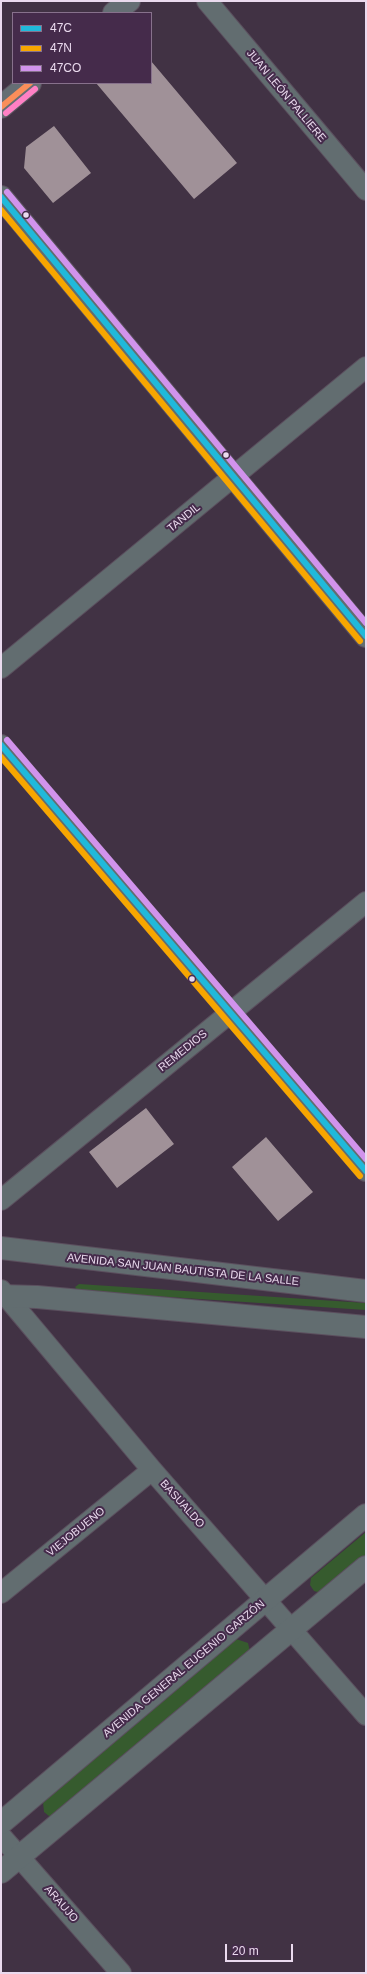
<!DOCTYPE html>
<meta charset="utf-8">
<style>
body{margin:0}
#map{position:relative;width:367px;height:1974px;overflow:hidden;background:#413244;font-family:Arial,sans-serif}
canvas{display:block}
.frame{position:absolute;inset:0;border:2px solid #eadaee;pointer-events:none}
.legend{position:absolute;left:12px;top:12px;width:140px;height:72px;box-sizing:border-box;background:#452b4b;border:1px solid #87718c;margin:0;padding:5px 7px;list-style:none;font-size:12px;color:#eadaee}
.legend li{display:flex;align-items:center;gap:8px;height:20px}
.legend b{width:20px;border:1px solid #87718c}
.scale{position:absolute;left:225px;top:1944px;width:68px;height:18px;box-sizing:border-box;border:2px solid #eadaee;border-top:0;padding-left:5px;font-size:12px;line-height:14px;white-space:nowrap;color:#eadaee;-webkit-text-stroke:3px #452b4b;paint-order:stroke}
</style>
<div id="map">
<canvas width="367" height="1974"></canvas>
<div class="frame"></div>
<ul class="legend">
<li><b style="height:5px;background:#20b9da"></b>47C</li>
<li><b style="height:5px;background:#f7a600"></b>47N</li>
<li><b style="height:5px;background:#d193ec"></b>47CO</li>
</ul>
<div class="scale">20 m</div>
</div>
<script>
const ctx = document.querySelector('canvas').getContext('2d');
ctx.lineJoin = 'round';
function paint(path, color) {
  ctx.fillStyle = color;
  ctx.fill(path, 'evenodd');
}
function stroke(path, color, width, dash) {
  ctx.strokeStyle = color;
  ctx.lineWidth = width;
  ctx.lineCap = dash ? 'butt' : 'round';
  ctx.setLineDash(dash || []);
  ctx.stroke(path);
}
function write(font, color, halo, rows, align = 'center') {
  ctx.font = font + ' Arial,sans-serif';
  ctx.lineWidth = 4;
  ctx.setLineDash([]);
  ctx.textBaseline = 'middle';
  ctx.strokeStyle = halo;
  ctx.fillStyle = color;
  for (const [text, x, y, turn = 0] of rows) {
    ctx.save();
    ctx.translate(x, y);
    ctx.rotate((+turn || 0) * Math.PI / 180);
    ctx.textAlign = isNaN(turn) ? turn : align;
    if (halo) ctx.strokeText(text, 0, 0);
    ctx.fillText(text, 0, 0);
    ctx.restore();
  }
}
const green = new Path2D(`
 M79,1284L366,1303V1310L78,1291L75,1287Z
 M366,1532V1556L321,1593L314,1591L310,1585L311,1578Z
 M236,1639L248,1643L250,1652L53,1816H49L44,1812L43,1802Z`);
const building = new Path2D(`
 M151,61L237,163L194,199L96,83H151Z
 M54,126L91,173L53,203L24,168L26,147Z
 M146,1108L174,1144L117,1188L89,1152Z
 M266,1137L313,1192L278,1221L232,1167Z`);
const minor = new Path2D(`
 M207,1L366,190
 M1,668L366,367
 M1,745L366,1171
 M1,1200L366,902
 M1,1290L152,1470L366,1715
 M1,1593L152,1470
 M1,1836L121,1973`);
const tertiary = new Path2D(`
 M1,197L366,636
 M1,1248L366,1291
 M1,1296L37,1297L366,1327
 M1,1823L366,1515
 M1,1872L366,1567`);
const secondary = new Path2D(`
 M114,13L129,1
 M1,107L30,83`);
const bus1 = new Path2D(`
 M1,197L366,636
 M1,745L366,1171`);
const bus2 = new Path2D(`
 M1,210L360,641
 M1,757L360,1176`);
const bus3 = new Path2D(`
 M7,192L366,623
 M7,740L366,1159`);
const bus4 = new Path2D(`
 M1,107L30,83`);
const bus5 = new Path2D(`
 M6,113L35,89`);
const markers = [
 [26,215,3.5,"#eadaee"],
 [226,455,3.5,"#eadaee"],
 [192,979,3.5,"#eadaee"]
];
const streetNames = [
 ["JUAN LEÓN PALLIERE",286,96,50],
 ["TANDIL",184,518,-39],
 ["REMEDIOS",183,1051,-39],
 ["AVENIDA SAN JUAN BAUTISTA DE LA SALLE",183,1270,6],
 ["BASUALDO",182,1504,48],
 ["VIEJOBUENO",76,1532,-39],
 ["AVENIDA GENERAL EUGENIO GARZÓN",184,1669,-40],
 ["ARAUJO",61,1904,49]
];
paint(green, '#365b2e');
paint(building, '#a09198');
stroke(minor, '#5b4f5e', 22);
stroke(tertiary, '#5b4f5e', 24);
stroke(secondary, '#5b4f5e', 24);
stroke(minor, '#626d70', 20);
stroke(tertiary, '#626d70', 22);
stroke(secondary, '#656e74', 22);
stroke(bus1, '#20b9da', 6);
stroke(bus2, '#f7a600', 6);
stroke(bus3, '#d193ec', 6);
stroke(bus4, '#fa8e5a', 6);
stroke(bus5, '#ff80c5', 6);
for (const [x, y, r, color] of markers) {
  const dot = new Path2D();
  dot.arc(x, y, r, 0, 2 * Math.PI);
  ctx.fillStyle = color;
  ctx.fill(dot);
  stroke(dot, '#452b4b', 1.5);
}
write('11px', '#eadaee', '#452b4b', streetNames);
</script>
